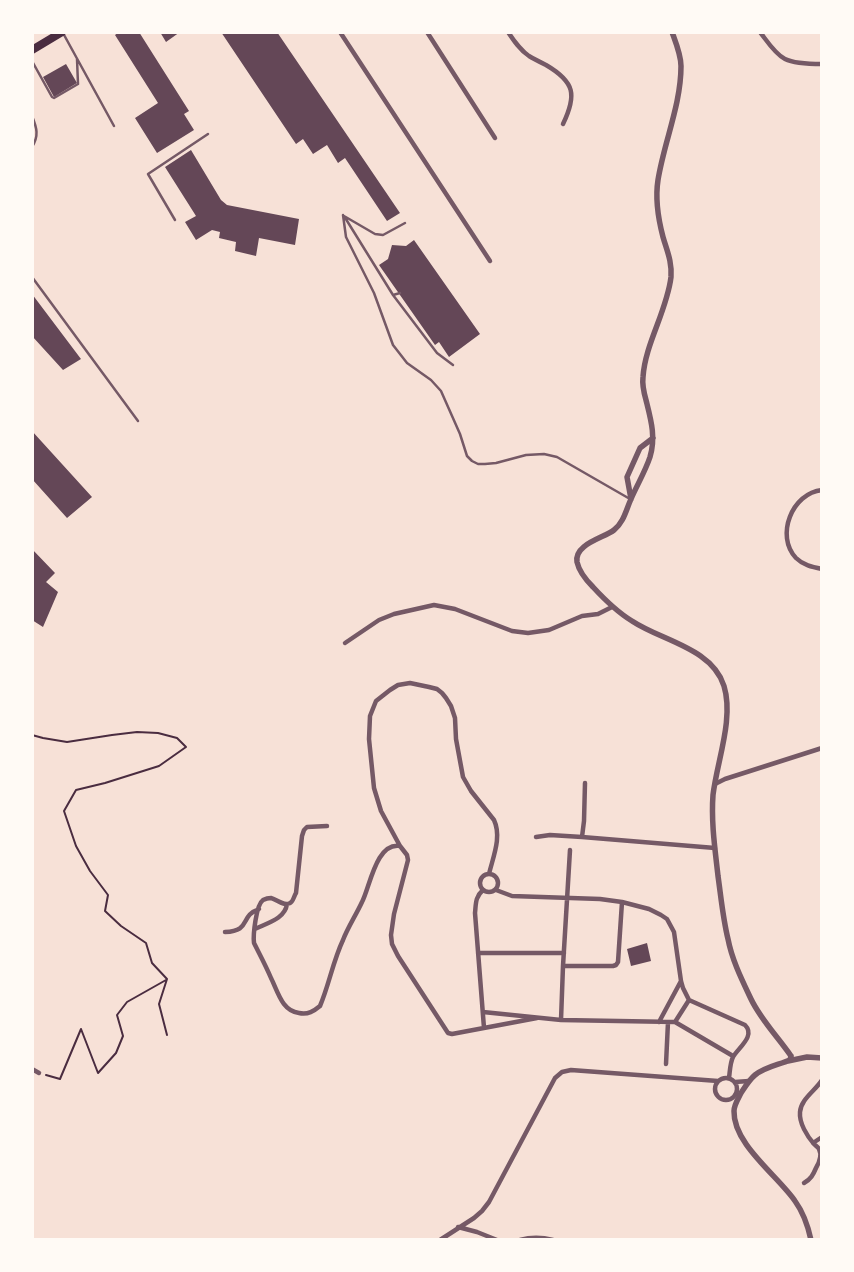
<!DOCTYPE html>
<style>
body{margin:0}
#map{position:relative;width:854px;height:1272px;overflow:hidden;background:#f7e1d7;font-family:"IBM Plex Sans",sans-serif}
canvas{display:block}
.frame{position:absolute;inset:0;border:34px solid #fffaf5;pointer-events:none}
</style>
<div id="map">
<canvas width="854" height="1272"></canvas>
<div class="frame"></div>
</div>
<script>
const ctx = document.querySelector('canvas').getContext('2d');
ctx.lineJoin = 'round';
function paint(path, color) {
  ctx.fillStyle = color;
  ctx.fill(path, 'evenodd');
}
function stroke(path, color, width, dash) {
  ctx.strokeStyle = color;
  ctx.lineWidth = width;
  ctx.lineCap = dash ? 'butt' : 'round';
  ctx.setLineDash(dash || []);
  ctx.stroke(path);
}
const building = new Path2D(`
 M119,32H139L189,111L184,114L194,130L157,153L135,118L158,103L115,35Z
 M160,32H180L166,42Z
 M221,32H277L400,213L387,221L345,158L338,163L327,145L313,154L303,139L296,144Z
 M66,64L77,83L54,97L43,77Z
 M191,150L221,200L227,205L299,219L295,245L259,238L256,256L235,251L236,242L219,238L220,232L212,230L196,240L185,222L196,216L165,167Z
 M414,240L480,334L449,357L439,342L435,345L379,265L388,259L392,245L406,246Z
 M32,294L81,359L63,370L32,336Z
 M32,431L92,497L67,518L32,479Z
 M32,549L55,573L46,582L58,592L43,627L32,620Z
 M647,943L651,961L631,966L627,949Z`);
const path = new Path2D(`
 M32,735L43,738L67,742L112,735L137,732L158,733L177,738L186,747L159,766L105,783L76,790L64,811L76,846L90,871L108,895L105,911L121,926L146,943L152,963L167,979L159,1004L167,1035
 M46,1075L60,1079L81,1029L98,1073L116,1053L123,1036L117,1015L127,1002L166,980`);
const service = new Path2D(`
 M63,33L114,126
 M32,61L52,97L54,98L78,84L77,59
 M32,116C37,128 39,136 32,147
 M343,215L346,237L374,293L393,345L407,363L431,380L441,391L460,434L467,456L472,461L478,464H485L496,463L526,455L544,454L557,457L630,499
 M344,216L393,295L400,293
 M344,216L375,234L383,235L405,223
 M175,220L148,174L208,134
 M32,277L138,421
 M393,295L437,353L453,365`);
const minor = new Path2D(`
 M340,32L490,261
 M427,32L495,138
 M508,32C514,41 520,50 529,56C534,59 540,62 546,65C575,82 577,95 563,124
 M760,32C767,41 775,54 785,59C795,64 811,64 822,64
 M822,490C792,493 775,536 796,558C803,565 812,567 822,569
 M345,643L379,620L394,614L434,605L455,609L512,631L528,633L549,630L582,616L598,614L612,607
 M715,784L725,779L822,748
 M327,826L307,827L304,830L302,836L296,893C294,896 293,902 290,903C284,907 276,899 271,898C269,898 265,899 263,900C256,905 253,935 254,943C260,955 266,966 271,978C278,992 282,1011 299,1013C308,1015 314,1011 320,1006C329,985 333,961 343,940C348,927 356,915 362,902C370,887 376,842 400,846
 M536,837L550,835L582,837L715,848
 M582,837L584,821L585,783
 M480 883a9 9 0 1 1 18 0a9 9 0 1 1-18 0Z
 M489,874C493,857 502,837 494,820L471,791L463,777L456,739L455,718L451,706L446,698L442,693L437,689L429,687L410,683L398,685L390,690L376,701L370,716L369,739L374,788L381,811L400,846L407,855L408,860L394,914L391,935L392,944L398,956L448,1033L452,1034L537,1018
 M483,890C475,897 476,904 475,913L484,1028
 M496,890L512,896L600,899L622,902L649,909L661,915L667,919L674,932L681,981L683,988L689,1000L745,1025C756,1036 738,1048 733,1057C730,1063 730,1071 729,1078
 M255,929C267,923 285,919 287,904
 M225,932C252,931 239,916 259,909
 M478,953H564
 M563,966H613L616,965L618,962L622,902
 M483,1012L561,1020L675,1022L733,1056
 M561,1020L563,966L570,850
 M659,1022L681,981
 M675,1022L689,1000
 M666,1064L668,1022
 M32,1069L39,1073
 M715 1089a11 11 0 1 1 22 0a11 11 0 1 1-22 0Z
 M735,1082L749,1081
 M813,1143L822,1137
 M804,1183C811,1179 813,1175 816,1168C819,1163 822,1155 819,1149C819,1148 815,1145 814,1144C807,1136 799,1123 800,1112C801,1099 815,1091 822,1080
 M458,1227L477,1232L497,1240
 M440,1240L474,1218L482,1211L489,1202L555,1078L562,1072L571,1070L718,1081
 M520,1240C531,1237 541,1237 553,1240`);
const tertiary = new Path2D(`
 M672,32C676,43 681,55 681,66C681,105 664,142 658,180C655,199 658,218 663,237C667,251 672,261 671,277C667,311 645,344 643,377C642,385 644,393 646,400C651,420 656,437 650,457C645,472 637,485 631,499C626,510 624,522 614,530C604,538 574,544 577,562C579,571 587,581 593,587C605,600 617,612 632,621C662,641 712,648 724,686C734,719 717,761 713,795C711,822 715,849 718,876C721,897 723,919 728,939C732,960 742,980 751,999C761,1020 778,1037 791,1056
 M631,499L627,477L640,448L653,438
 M791,1056L790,1060C778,1065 765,1067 755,1075C749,1080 745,1087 741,1093C738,1099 734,1105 734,1111C733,1144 778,1176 795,1201C803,1212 808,1226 811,1240
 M788,1061L807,1057L822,1058`);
const trunk = new Path2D(`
 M32,50L62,32`);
paint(building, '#644757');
stroke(path, '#4a2c40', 2);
stroke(service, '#755966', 2.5);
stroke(minor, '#755966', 4.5);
stroke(tertiary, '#755966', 5.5);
stroke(trunk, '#4a2c40', 8);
</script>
